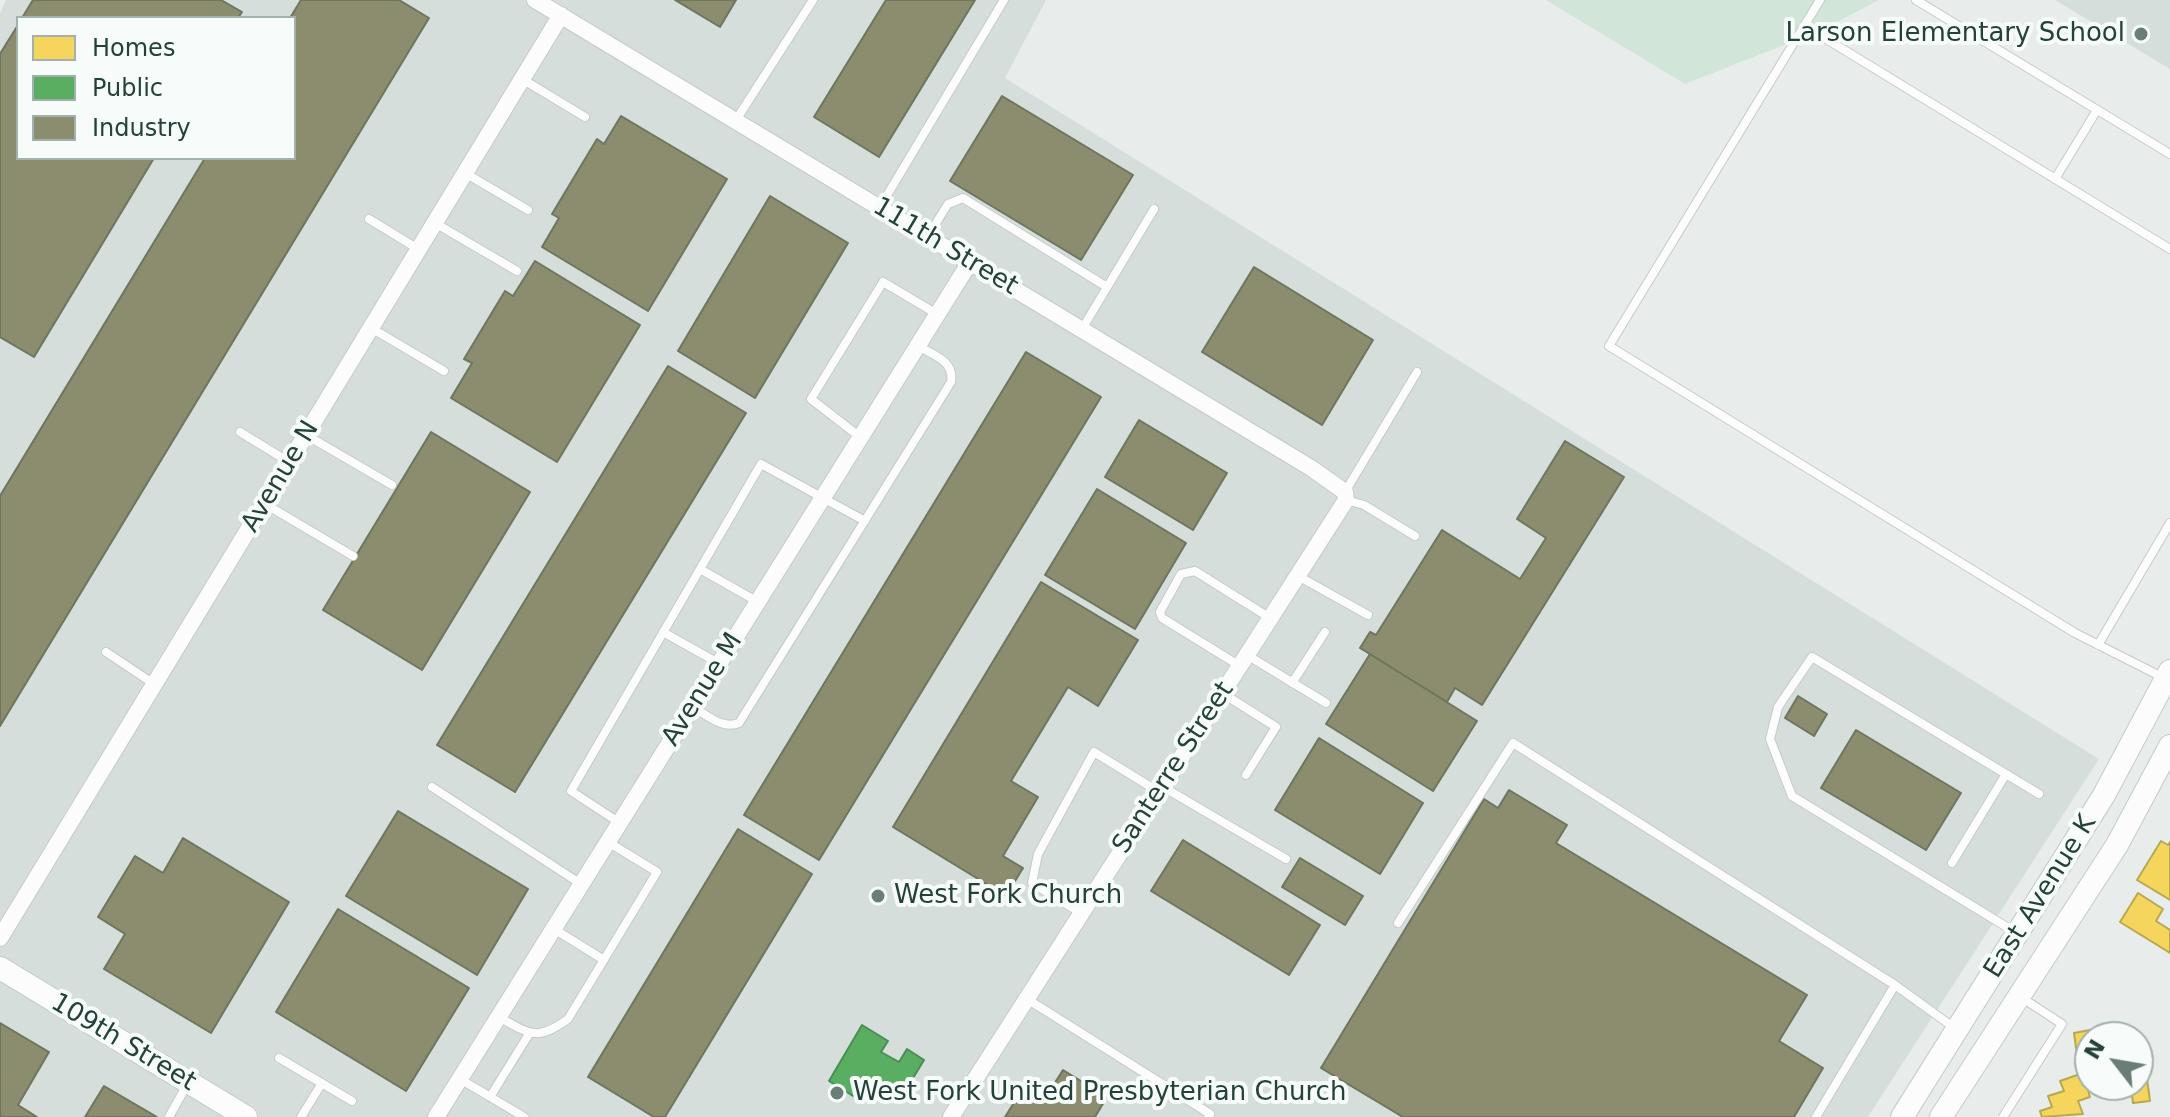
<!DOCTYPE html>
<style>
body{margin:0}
#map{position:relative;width:2170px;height:1117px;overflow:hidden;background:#e8edeb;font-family:"DejaVu Sans",sans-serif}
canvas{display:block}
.legend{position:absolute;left:16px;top:16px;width:280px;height:144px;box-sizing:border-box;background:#f7fbf9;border:2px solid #a3b1ad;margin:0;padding:10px 14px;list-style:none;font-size:24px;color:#24423a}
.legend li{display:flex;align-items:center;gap:16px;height:40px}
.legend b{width:40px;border:2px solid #a3b1ad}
.north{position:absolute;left:2074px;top:1021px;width:80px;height:80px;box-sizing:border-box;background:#f7fbf9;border:2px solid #a3b1ad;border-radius:50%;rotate:301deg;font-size:22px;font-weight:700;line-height:32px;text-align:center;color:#24423a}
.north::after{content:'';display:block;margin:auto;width:28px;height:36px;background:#697e78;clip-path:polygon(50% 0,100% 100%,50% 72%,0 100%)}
</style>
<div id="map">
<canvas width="2170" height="1117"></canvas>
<ul class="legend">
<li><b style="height:22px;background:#f6d55c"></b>Homes</li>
<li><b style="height:22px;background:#5aae61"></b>Public</li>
<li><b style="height:22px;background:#8c8c6e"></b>Industry</li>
</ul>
<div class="north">N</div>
</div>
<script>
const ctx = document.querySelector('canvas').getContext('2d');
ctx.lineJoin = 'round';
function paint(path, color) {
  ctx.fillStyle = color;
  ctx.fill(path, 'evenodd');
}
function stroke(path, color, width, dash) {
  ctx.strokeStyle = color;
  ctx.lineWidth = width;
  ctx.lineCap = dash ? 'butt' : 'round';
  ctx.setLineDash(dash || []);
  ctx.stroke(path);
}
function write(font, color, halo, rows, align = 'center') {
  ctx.font = font + ' "DejaVu Sans",sans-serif';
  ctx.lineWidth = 8;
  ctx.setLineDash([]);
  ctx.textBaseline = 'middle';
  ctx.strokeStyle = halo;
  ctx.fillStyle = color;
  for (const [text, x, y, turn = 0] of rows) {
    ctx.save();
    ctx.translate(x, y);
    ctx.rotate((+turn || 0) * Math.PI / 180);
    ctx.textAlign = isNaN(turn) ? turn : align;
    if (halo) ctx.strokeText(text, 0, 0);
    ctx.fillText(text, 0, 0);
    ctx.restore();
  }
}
const built = new Path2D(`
 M6,0H1046L1005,78L2099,759L1868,1117H0V14ZM18,18H294V158H18Z
 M2055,0H2170V69Z`);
const green = new Path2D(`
 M1546,0H1879L1822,30L1685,84Z`);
const homes = new Path2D(`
 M2161,841L2168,845L2170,842V900L2137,880Z
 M2138,893L2163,909L2156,921L2170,930V953L2120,922Z
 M2090,1030V1067L2079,1069L2074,1033Z
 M2083,1073L2090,1097L2078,1101L2083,1114L2042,1117L2040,1111L2052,1107L2048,1096L2064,1091L2060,1081Z
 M2147,1079L2150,1101L2133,1103L2131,1089L2115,1091V1085H2138V1080Z`);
const public = new Path2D(`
 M862,1025L888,1041L881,1052L899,1062L907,1049L924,1060L898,1103L862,1081L853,1096L829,1081Z`);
const industry = new Path2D(`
 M33,0H221L242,12L238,18H22Z
 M301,0H399L429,18L0,726V496L205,158H294V18H290Z
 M675,0H736L720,27Z
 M886,0H975L879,157L814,117Z
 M18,25V158H154L34,357L0,337V54Z
 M1002,96L1133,175L1081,260L950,181Z
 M621,116L727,179L648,311L542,247L559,218L552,214L597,139L604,144Z
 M770,196L848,243L755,398L678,351Z
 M535,261L640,325L557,462L451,398L472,363L464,359L505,291L513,296Z
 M1254,267L1373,340L1322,425L1202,352Z
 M1026,352L1101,397L819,860L744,815Z
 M668,366L746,413L515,792L437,745Z
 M1139,420L1227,473L1193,530L1105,477Z
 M431,432L530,492L422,670L323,610Z
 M1565,441L1624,477L1482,705L1455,688L1447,702L1360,648L1370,632L1376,635L1442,530L1520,579L1546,538L1517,519Z
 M1097,489L1186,543L1135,629L1045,575Z
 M1041,582L1138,640L1098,706L1068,687L1011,781L1038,797L1003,856L1023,868L1006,896L893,827Z
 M1370,654L1477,721L1433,791L1326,724Z
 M1798,696L1827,714L1814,736L1785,718Z
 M1856,730L1961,793L1926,850L1821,788Z
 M1319,738L1423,803L1380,874L1275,810Z
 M1509,790L1567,825L1556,843L1807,995L1779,1041L1823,1068L1794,1117H1403L1321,1068L1484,799L1498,808Z
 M398,811L528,889L477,975L346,896Z
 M738,829L812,874L665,1117H654L588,1077Z
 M183,838L289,902L211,1033L104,969L125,934L98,917L135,856L163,873Z
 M1183,840L1320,925L1289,975L1151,891Z
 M1300,858L1363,896L1345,925L1282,887Z
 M338,909L469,988L406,1091L276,1012Z
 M0,1023L49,1052L18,1105L37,1117H0Z
 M1063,1070L1107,1097L1095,1117H1005L1029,1079L1049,1092Z
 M104,1086L157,1117H85Z`);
const lane = new Path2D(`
 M1820,0L1609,346L2075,633L2166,679
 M1916,0L2170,154
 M1805,26L2170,249
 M522,79L585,117
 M736,120L813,0
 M465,173L528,210
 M2055,179L2097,110
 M880,207L1004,0
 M369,219L418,249
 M435,223L517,271
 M928,236L948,204L963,198L1107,287
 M371,328L444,371
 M1082,329L1154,209
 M240,432L289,462
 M306,435L392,485
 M860,437L811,399L883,282L937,314
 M1345,492L1417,372
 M1346,500L1364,505L1415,536
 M265,504L353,556
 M700,569L758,602
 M1298,576L1368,615
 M663,632L720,664
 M2098,645L2170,523
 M106,652L154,684
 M1247,655L1326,703
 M1240,666L1162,618L1160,612L1181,574L1195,571L1270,618
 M1292,683L1325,632
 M1222,693L1276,727L1246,775
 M693,707C707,715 723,730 739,723L951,382C955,361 933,355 918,346
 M432,787L581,884
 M1163,787L1286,859
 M620,823L571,791L761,464L865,521
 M1952,863L2006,774
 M1081,913L1032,883L1038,854L1094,752L1159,792
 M1398,923L1513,743L1895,985L1956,1029
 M554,929L604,960
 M2015,932L1792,796L1770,739L1778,707L1812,657L2039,794
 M1027,999L1210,1114L1208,1117
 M499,1017C531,1035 537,1041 568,1019L657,872L608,842
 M279,1058L352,1101
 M460,1079L524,1117
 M490,1097L529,1034
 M169,1117L188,1083
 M301,1117L322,1083
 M1816,1117L1895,985
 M2003,1117L2062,1024L2019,996`);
const street = new Path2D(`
 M535,0L1311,468L1345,492L1346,500L951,1117
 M0,938L561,15
 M436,1117L970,262`);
const secondary = new Path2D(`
 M0,968L246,1117
 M1902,1117L2104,795L2170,671
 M1941,1117L2117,845L2170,746`);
const markers = [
 [2141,34,8,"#697e78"],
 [878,896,8,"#697e78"],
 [837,1093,8,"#697e78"]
];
const poiNames = [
 ["Larson Elementary School",2125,34,"right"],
 ["West Fork Church",894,896],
 ["West Fork United Presbyterian Church",853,1093]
];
const streetNames = [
 ["111th Street",945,247,31],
 ["Avenue N",281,477,-59],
 ["Avenue M",703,690,-58],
 ["Santerre Street",1174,768,-57],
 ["East Avenue K",2041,897,-58],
 ["109th Street",123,1043,31]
];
paint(built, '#d6dedb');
paint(green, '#d1e6d8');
paint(homes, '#f6d55c');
stroke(homes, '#b7a952', 2);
paint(public, '#5aae61');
stroke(public, '#4a8e55', 2);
paint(industry, '#8c8c6e');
stroke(industry, '#6d765e', 2);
stroke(lane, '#c5cac8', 10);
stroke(street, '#c5cac8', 18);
stroke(secondary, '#c3cbc8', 24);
stroke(lane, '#fcfcfc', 8);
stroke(street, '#fcfcfc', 16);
stroke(secondary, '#fcfcfc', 22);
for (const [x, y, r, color] of markers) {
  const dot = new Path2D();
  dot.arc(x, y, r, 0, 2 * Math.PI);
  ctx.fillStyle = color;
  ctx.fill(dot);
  stroke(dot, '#f7fbf9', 3);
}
write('26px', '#24423a', '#f7fbf9', poiNames, 'left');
write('26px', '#24423a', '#f7fbf9', streetNames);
</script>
